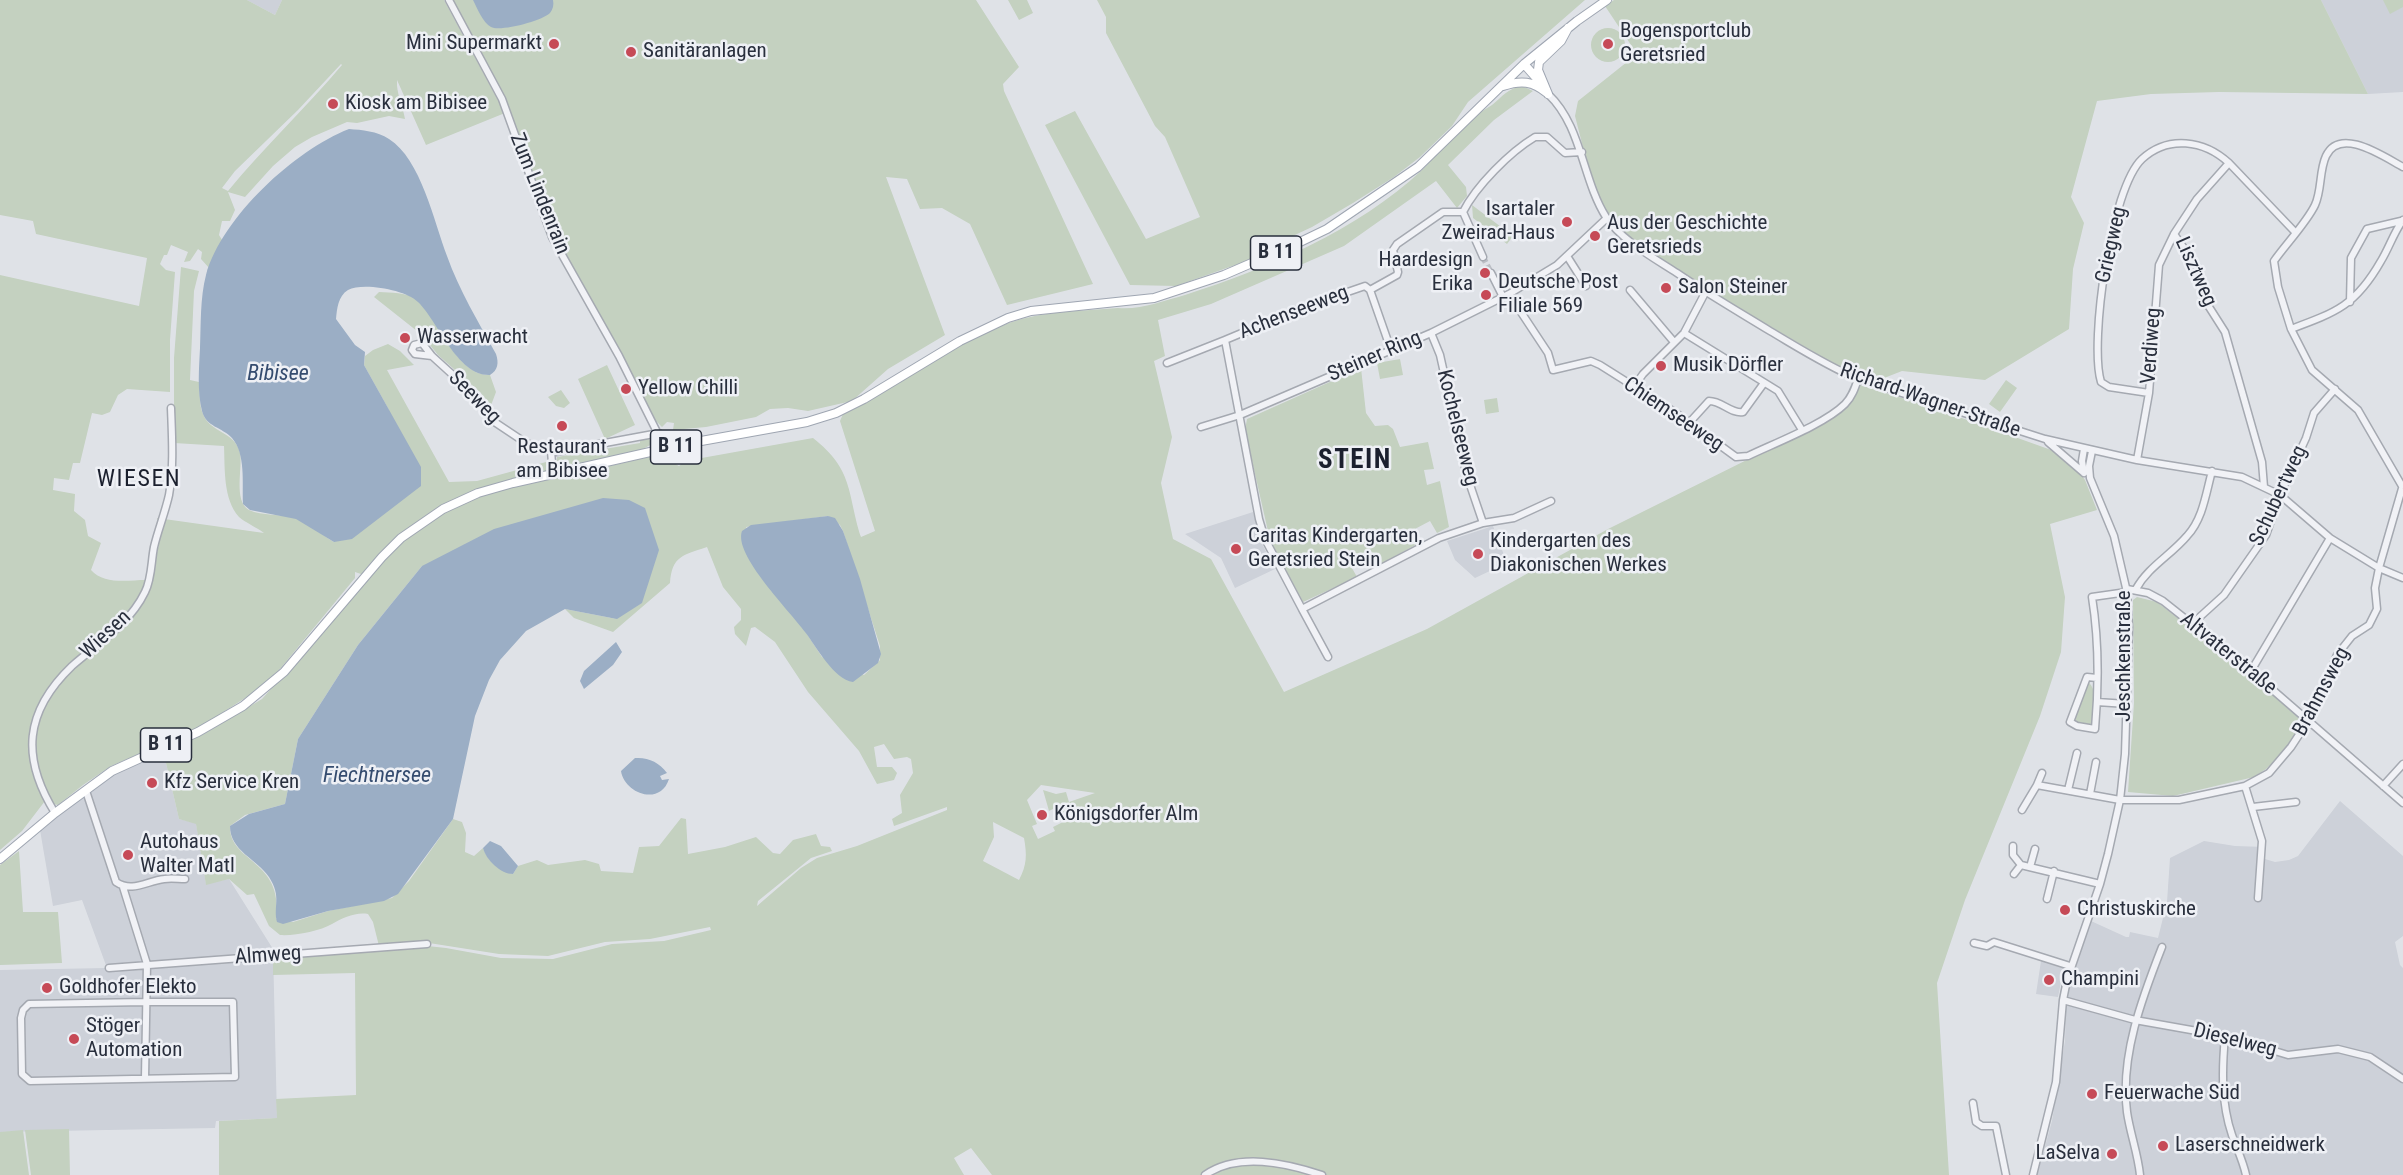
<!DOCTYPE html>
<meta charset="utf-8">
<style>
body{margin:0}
canvas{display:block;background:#dfe2e7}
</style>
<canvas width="2403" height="1175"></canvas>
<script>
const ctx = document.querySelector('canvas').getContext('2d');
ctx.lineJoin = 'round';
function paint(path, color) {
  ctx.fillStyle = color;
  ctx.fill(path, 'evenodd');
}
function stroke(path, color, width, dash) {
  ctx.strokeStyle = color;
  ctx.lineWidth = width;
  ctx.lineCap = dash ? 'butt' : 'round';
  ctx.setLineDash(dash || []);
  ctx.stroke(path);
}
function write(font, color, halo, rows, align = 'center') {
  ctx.font = font + ' "Roboto Condensed",sans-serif';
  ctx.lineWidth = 5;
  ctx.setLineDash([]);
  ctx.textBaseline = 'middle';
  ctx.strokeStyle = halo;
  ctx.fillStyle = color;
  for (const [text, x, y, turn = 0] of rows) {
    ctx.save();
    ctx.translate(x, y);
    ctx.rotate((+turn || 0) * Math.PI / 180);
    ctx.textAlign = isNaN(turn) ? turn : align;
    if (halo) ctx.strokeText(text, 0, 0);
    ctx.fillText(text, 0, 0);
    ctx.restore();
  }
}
const built = new Path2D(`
 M247,0H282L275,15Z
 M2321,0H2403V92L2368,94Z
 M1253,512L1260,540L1275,569L1235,588L1221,558L1185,534Z
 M1493,526L1507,563L1475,578L1455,560L1447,541Z
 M163,750L179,819L196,823L206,884L229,879L273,949L277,1118L216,1121L215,1128L0,1132V970L107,968L82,900L53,906L40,830L96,781Z
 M2340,801L2403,856V936L2395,942L2400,965L2403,968V1175H2037L2052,1121L2065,1041L2066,1006L2073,973L2091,921L2126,937H2129L2130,932L2158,938L2167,902L2170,858L2204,841L2235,846L2265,847V859L2275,862L2289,860L2298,856Z
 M2041,961L2064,967L2058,997L2036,994Z`);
const green = new Path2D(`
 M0,0H247L275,15L282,0H444L505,113L426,145L397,80C396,93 403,106 405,119L389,116L357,123L347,122L312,137L295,147L273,166L245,197L228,192L235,210L230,221H222L219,235L224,243L210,269L201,259L202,252L198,249L190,261L184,262L188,252L171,245L167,255H164L160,264L166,270L175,272L170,340V392L127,389L118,395L110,412L102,415L92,413L80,463H73L69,480L54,478L53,490L75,494L74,511L85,520L88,536L101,543L91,570C104,585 128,580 146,580C135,620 94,640 69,668C61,676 56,686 49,694C38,709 29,724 30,744C30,764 41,782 45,801L22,831L0,850V275L139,306L147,258L36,234L33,221L0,215ZM341,64L342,65C305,109 264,147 228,191L222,188L235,171L298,110Z
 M453,0H976L1019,67L1003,84L1004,91L1093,284L1007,305L970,224L942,208L920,209L907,179L886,177L945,335L888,369L852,401L808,411L788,408L770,409L756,417L706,427L673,430L674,423L667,422L662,427L654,419L621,352L554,237L513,125Z
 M1008,0H1027L1033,13L1019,20Z
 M1097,0H1585L1468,102L1452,126L1420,157L1394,177L1353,203L1312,227L1263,250L1255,258L1176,286L1130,285L1045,125L1075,111L1146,239L1200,217L1165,137L1155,126L1106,33V17Z
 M1614,0H2321L2368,94L2219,92L2151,94L2097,101L2071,197L2084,223L2073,269L2069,329L1985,380L1902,371L1879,380L1834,364L1705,288L1651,253L1619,228L1609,217L1597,192L1584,151L1575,116L1578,101L1637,54L1605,6Z
 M2383,0H2403V7L2390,14Z
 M1591 45a17 17 0 1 1 34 0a17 17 0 1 1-34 0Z
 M1522,86L1533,91L1494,120L1448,165L1466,187L1467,196L1457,208L1436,181L1344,246L1211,304L1158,320L1165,356L1154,361L1172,437L1161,483L1173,539L1211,559L1284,692L1427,629L1608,529L1817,425L1845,405L1860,385L1931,407L2054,451L2075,466L2085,480L2097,510L2050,524L2065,597L2061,652L2040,716L1965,900L1937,983L1949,1175H992L971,1148L954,1158L964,1175H219V1121L277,1118L276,1099L356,1095L355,973L273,975V958L418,945L446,948L501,958L553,959L612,944L664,941L711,930L710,927L650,939L605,942L548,956L499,954L429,943L379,946L373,922L368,914C355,912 343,918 332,924C320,931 295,936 280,935L269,926L254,894L247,895L229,879L206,885L196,824L179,819L163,750L202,735L262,699L370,577L355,572V578L280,669L256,691L197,729L111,766L83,785L58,805L53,804C18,737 36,701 90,654C102,643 118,633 127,620C140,602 151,579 156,558C159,543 163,532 157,518L264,533C256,527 246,523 239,517C223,499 225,469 224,446L174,443V358L181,267L199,271L194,291L190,380L199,382C200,392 199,405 203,414C210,433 235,431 240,453C243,467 233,501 249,510C262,516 281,514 295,518C308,523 322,535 334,542L389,410L364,365L365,356L373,350L388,344L400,351L414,365L387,370L449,482L477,481L546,462L549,471L556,468L557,457L640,443V440L649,439L652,444L643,449L558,469L525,485L658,455L679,466L685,461L813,438C854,470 847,493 861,537L875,531L840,421L843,414C897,382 950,344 1009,323C1042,311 1082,311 1118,308C1140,310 1163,301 1185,295C1268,268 1357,231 1422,170C1437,155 1449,136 1465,123C1473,116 1483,111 1492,105C1503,96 1507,89 1522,86ZM828,516L840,525L843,531L880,646V660L864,675L822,657L805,631L746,527ZM707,547L723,587L741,609V620L734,627L735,634L746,646L751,628L755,627L775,642L808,692L859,751L877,784L894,780L897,773L892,767H877L874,747L884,744L894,759L907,757L911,759L913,773L900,795L902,813L892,819L894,826L947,807V810L857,846L817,858L801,868L757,906L758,901L811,858L832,851L830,847L821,846L816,834L793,840L780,854L773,853L756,837L725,847L688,854L686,819L681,818L659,846L639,847L633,873L601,871L599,864L585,860L548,865L537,860L518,866L513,874C500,871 488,862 483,848L474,856L465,852L466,833L462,822L453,819L409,881L392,898L328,911L293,922L276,919C284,859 229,863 230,826L245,815L285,804L298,739L358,645L422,566L617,619L565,609L574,618L613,632L670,583C672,556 683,555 707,547ZM1041,785L1095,793L1069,802L1066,792L1056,794L1043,790L1049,811L1057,807L1063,822L1053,827L1055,831L1038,839L1032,826L1037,824L1027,800ZM993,822L1024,838C1027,855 1027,865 1019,880L983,861L994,837Z
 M1472,205L1513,236L1507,244L1473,218Z
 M379,292C392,293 405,292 416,299C438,315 455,376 490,375L496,392L490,408L481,393L438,355L422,335L374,297Z
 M1400,359L1403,375L1380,379L1377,363Z
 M607,365L635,425L605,439L578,379Z
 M1361,368L1366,413L1375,426L1388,425L1393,429L1400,447L1428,442L1434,469L1424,470L1427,485L1440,481L1449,527L1437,533L1430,521L1413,530L1419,543L1379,565L1370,549L1348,561L1357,577L1303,602L1270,540L1245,430L1247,419Z
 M2006,380L2017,388L2000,412L1989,404Z
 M561,390L570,403L564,408L556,406L548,397Z
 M1497,398L1499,412L1486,414L1484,400Z
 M2137,597L2157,602L2248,673L2304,723L2290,745L2266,769L2254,777L2173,796L2128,792L2134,703L2133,600Z
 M2088,682C2098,689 2096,715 2090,725L2079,724L2075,719Z
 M19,851L23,912H58L62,963L0,965V865Z
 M69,1129L70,1175H31L25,1130Z
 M23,1130L29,1175H0V1132Z`);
const water = new Path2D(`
 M473,0H553C554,5 553,9 550,13C542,21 500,32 491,27C483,23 477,8 473,0Z
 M349,129C362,130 377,131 389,139C421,159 434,222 447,256C459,290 479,323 496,354C499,363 498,370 490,375C457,376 438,321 418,302C406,290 363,282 348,290C338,296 337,309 336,319L355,345L365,352L364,365L421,467V486L352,539L334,542L296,519L250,510L243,504C242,483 246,454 232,438C222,427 206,427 202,411C197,391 199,369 200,348C201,324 200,298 206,275C222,217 295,150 349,129Z
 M603,498L629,500L645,508L659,550L642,603L617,619L565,609L526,631L500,660L489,680L475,716L453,819L398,894L384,901L328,911L283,924L277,922C273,906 282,897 269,877C257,859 230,851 230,826L249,814L285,804L298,739L358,645L422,566L494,529Z
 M828,516L835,518L843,531L860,579L881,654L878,663L853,682C834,680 816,646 805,632C791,612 733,555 742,531L751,525Z
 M616,642L622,652L613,665L584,689L580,681L584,671Z
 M635,758C648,757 659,762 667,773L660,776L662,780L669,779C660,807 624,793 621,771Z
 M490,841L501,846L518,866L513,874C501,874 486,860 483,848Z`);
const minorTunnel = new Path2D(`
 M1483,257L1491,273`);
const minor = new Path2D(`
 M449,0L502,99L552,237L619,356L666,450
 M1548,94C1582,126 1582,179 1606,217C1621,240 1654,258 1677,273C1708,294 1739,312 1770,331C1799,348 1827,366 1858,379L2045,439L2137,460L2242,477L2280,495L2330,538L2379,568L2403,578
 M1463,212C1476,186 1510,152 1535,137H1547L1565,153L1582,152
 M1463,212L1483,257
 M1567,256L1586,286
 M1491,273L1503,297
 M1370,290L1397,275L1398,272L1393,250L1397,244L1443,212H1463
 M1630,290L1674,342
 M1509,294L1548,353L1553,370L1591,361L1600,365L1673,411L1736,457L1748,456C1775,443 1825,424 1845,404C1852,397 1855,388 1858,379
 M2350,302L2351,258L2367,229L2401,221
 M2291,329C2337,312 2356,305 2381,261C2389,248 2394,232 2403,220
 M1431,333L1440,355L1467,476L1483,523
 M1684,333L1778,391L1802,430
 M1391,350L1370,290L1365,286L1304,307L1225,340L1259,519L1265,539L1302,609L1439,538L1483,523L1514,518L1551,501
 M432,356L415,354L412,350L414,345L422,343L432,356L476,396L493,421L526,443L556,452L659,433
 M1167,363L1225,340
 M1633,388L1643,374L1684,333L1705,293
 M2149,393L2109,387L2101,382C2089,342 2111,188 2142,159C2168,135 2204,140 2229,163
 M1689,423L1709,401C1722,401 1731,414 1743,412L1764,383
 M1201,427L1240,415L1431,333L1509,294L1557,265L1607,218
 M2048,442L2084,473
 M551,451L553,475
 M2137,460L2149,393L2159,265L2174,234
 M2084,473L2082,461L2084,449
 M2402,486L2358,410L2312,370L2291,329L2278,287L2274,261C2286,244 2307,222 2315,205C2322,190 2319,171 2326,156C2340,126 2384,157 2403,167
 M2264,487L2262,462L2225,332L2204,299L2198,268L2174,234L2197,199L2229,163L2295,232
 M2127,589L2148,593L2163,601L2192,624L2251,671L2403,803
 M2136,589C2148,567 2171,555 2187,536C2203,519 2206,493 2212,471
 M1302,609L1328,657
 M2192,624L2224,595L2266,535L2280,495L2306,438L2314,413L2335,389
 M2251,671L2330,538
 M2097,678L2087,677L2070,722L2077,726L2095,729C2099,684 2099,641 2092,597L2127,592
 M2097,702L2127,704
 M2042,773L2037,785L2120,800H2179L2245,786L2269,773L2291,747L2308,721L2337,655L2352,636L2369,625L2377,609L2375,588L2379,568L2403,485
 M2245,786L2262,841L2258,898
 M2383,786L2403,764
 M2068,790L2077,753
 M86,791L116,882C132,893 147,881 164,879C171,878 178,879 185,879
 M2090,794L2096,762
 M2253,807L2296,802
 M2022,810L2037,785
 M55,813C21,758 24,712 72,666C98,643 129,625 145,592C152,578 151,562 154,547C158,530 165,513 169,495C174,467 172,436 171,408
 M2013,846V855L2021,865
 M2030,867L2035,849
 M2014,874L2021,865L2100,884
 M123,887L147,964L145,1078
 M2047,899L2054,871
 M1974,943L1987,946L1994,942L2070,966
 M109,968L427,944
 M2063,1000L2135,1020L2225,1036L2288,1055L2338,1049L2370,1057L2403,1079
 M145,1002H233L235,1077L30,1081L22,1074L21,1018L23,1010L29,1004Z
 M2225,1036C2222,1069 2221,1103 2232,1135C2237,1149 2243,1161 2246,1175
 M1973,1103L1976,1122L1982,1126H1996L2006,1175
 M1205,1175C1238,1152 1286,1163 1322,1175
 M2033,1175L2056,1082L2063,1000L2067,980L2100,884L2108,854L2120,800L2125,754L2129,627L2127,592L2114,536L2090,478L2089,466L2092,451
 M2140,1175C2138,1154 2130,1133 2127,1112C2120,1056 2142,998 2162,947`);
const major = new Path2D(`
 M1524,64L1539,81
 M1503,86C1521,80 1533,81 1547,93
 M1548,94L1538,70L1539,62L1561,41L1568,28
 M0,859L55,813L112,771L198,732L243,706L284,672L382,557L401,538L443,509L478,493L513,483L690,443L807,422L836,413L864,399L960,341L1008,318L1031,311L1154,298L1224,275L1298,243L1327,229L1418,167L1524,64L1577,21L1607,0`);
const markers = [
 [554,44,6,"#c64a57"],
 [1608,44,6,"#c64a57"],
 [631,52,6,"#c64a57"],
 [333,104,6,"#c64a57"],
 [1567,222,6,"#c64a57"],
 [1595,236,6,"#c64a57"],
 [1485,273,6,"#c64a57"],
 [1666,288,6,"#c64a57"],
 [1486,295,6,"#c64a57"],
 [405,338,6,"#c64a57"],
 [1661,366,6,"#c64a57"],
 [626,389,6,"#c64a57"],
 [562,426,6,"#c64a57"],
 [1236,549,6,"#c64a57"],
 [1478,554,6,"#c64a57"],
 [152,783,6,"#c64a57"],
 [1042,815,6,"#c64a57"],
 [128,855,6,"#c64a57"],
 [2065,910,6,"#c64a57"],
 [2049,980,6,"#c64a57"],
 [47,988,6,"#c64a57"],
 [74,1039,6,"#c64a57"],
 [2092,1094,6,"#c64a57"],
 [2163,1146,6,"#c64a57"],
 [2112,1154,6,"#c64a57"]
];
const shields = [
 [1276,253,51],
 [676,447,51],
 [166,745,51]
];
const shieldNames = [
 ["B 11",1276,253],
 ["B 11",676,447],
 ["B 11",166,745]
];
const poiNames = [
 ["Bogensportclub",1620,32],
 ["Geretsried",1620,56],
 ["Mini Supermarkt",542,44,"right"],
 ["Sanitäranlagen",643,52],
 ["Kiosk am Bibisee",345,104],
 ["Isartaler",1555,210,"right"],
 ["Zweirad-Haus",1555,234,"right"],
 ["Aus der Geschichte",1607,224],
 ["Geretsrieds",1607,248],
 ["Haardesign",1473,261,"right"],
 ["Erika",1473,285,"right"],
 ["Deutsche Post",1498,283],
 ["Filiale 569",1498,307],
 ["Salon Steiner",1678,288],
 ["Wasserwacht",417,338],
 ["Musik Dörfler",1673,366],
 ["Yellow Chilli",638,389],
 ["Restaurant",562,448,"center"],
 ["am Bibisee",562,472,"center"],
 ["Caritas Kindergarten,",1248,537],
 ["Geretsried Stein",1248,561],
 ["Kindergarten des",1490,542],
 ["Diakonischen Werkes",1490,566],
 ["Kfz Service Kren",164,783],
 ["Königsdorfer Alm",1054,815],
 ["Autohaus",140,843],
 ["Walter Matl",140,867],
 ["Christuskirche",2077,910],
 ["Champini",2061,980],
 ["Goldhofer Elekto",59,988],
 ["Stöger",86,1027],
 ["Automation",86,1051],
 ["Feuerwache Süd",2104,1094],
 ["Laserschneidwerk",2175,1146],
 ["LaSelva",2100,1154,"right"]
];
const streetNames = [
 ["Zum Lindenrain",539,194,68],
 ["Griegweg",2112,245,-77],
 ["Lisztweg",2195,272,66],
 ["Achenseeweg",1294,313,-21],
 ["Verdiweg",2152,346,-86],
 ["Steiner Ring",1375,357,-23],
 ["Seeweg",474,398,46],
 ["Richard-Wagner-Straße",1930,401,19],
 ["Chiemseeweg",1673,415,34],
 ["Kochelseeweg",1457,428,76],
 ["Schubertweg",2279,496,-65],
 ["Wiesen",106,635,-43],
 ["Altvaterstraße",2228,654,39],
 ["Jeschkenstraße",2125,656,-90],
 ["Brahmsweg",2322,692,-62],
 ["Almweg",268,956,-4],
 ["Dieselweg",2235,1041,14]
];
const waterNames = [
 ["Bibisee",278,374],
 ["Fiechtnersee",377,776]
];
const quarterNames = [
 ["WIESEN",139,480]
];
const districtNames = [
 ["STEIN",1355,461]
];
paint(built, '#cdd1d9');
paint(green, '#c4d1c0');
paint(water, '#9baec5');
stroke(minorTunnel, '#bbbec5', 6, [6, 3]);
stroke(minor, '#a5a9b1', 9);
stroke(major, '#9fa6b2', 10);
stroke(minor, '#f1f2f6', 6);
stroke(major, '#fff', 8);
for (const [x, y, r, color] of markers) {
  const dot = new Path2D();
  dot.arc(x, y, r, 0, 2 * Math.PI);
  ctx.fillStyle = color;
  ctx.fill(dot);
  stroke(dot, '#eef0f5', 2);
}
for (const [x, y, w] of shields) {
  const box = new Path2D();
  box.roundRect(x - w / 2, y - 17, w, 34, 4.5);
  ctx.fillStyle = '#eef0f5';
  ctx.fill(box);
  stroke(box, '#292f3d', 1.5);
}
write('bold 20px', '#292f3d', null, shieldNames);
write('21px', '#292f3d', '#eef0f5', poiNames, 'left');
write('21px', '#292f3d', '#eef0f5', streetNames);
write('italic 22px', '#354c6f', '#eef0f5', waterNames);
ctx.letterSpacing = '1.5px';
write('24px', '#1b202e', '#eef0f5', quarterNames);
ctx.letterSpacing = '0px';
ctx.letterSpacing = '1.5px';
write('bold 27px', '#1b202e', '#eef0f5', districtNames);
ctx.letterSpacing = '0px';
</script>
